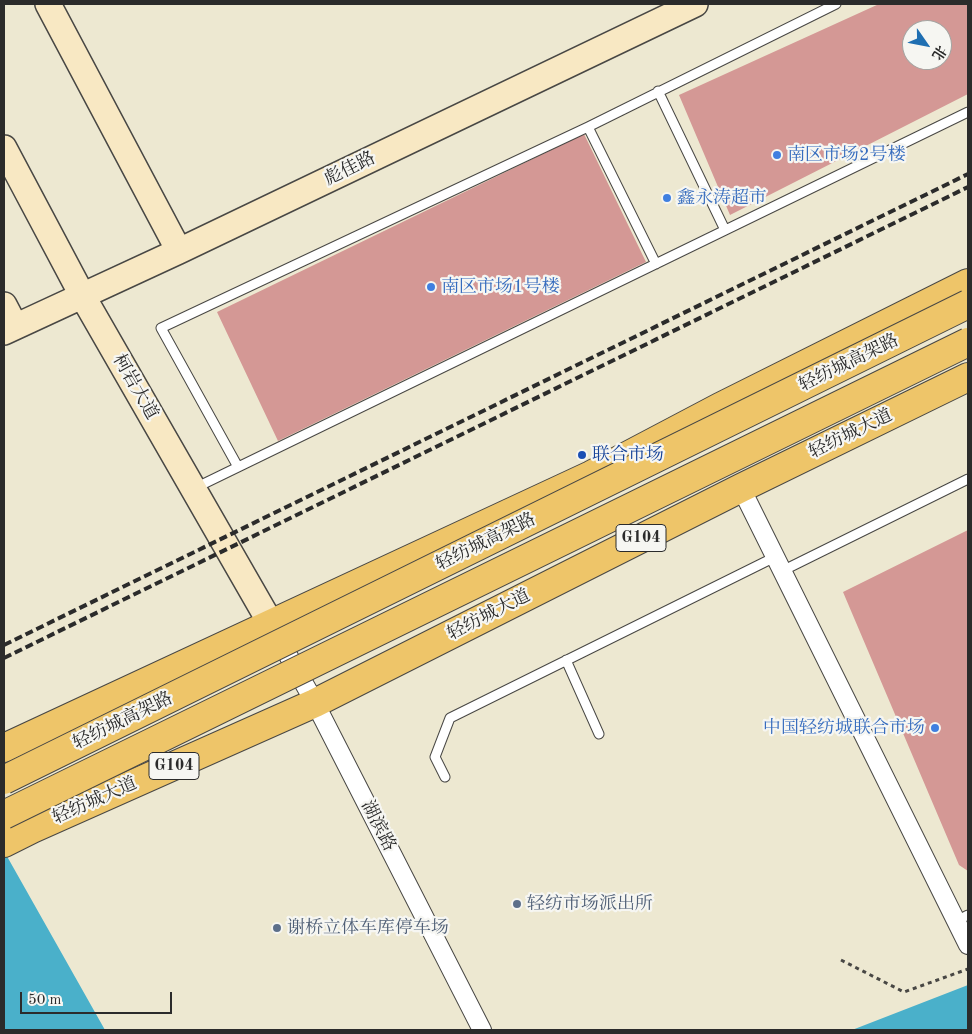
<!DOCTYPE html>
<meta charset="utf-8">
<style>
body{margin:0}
#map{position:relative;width:972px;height:1034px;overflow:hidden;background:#ede8d1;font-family:"Old Standard TT","Noto Serif SC",serif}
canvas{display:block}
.frame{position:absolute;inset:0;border:5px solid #2b2b2b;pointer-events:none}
.north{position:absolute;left:902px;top:20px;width:50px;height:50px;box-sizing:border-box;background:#f6f6f2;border:1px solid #a5a5a2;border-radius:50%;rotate:123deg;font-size:14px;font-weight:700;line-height:20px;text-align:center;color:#2b2b2b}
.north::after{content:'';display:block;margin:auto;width:18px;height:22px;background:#1f6fb2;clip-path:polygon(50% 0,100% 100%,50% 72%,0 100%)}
.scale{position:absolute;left:20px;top:992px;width:152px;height:22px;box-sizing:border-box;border:2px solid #2b2b2b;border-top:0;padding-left:6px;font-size:15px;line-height:18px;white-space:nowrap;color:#2b2b2b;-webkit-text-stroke:4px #f6f6f2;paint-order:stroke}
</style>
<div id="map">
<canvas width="972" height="1034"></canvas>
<div class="frame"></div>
<div class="north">北</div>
<div class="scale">50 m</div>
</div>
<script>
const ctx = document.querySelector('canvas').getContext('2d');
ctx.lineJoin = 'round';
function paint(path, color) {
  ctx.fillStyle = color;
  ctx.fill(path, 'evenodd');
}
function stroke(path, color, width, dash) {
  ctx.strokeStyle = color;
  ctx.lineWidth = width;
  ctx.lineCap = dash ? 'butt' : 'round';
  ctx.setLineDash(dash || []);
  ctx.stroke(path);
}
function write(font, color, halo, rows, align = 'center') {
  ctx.font = font + ' "Old Standard TT","Noto Serif SC",serif';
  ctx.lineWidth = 4.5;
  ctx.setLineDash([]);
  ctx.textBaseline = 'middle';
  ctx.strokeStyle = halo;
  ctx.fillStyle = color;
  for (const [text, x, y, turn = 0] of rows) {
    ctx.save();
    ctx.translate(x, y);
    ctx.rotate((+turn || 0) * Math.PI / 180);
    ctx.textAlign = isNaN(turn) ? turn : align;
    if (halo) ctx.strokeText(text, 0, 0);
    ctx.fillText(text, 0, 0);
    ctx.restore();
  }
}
const water = new Path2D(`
 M4,851L105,1030H4Z
 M968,985V1030H852Z`);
const building = new Path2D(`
 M879,4H968V94L730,215L679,95ZM912,30H942V60H912Z
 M584,134L646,262L278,441L217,312Z
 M968,530V871L959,865L843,592Z`);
const path = new Path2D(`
 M841,960L904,992L968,969`);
const lane = new Path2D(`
 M658,91L725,230
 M588,127L656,264
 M238,467L161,328L588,127L836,4
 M195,488L968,112
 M782,571L968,479
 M566,660L599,734
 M445,777L435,757L450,718L775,557
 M956,921L968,915`);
const street = new Path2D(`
 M741,488L968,945
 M276,634L315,703L482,1030`);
const secondary = new Path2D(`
 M48,4L179,251
 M4,148L82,295L271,624
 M4,305L15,326
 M4,332L179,251L695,4`);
const primary = new Path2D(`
 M4,748L591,475L720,407L968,283
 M4,843L32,829L315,703L741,488L968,377`);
const rail = new Path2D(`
 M4,645L968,174
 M4,658L968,187`);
const highwayBridge = new Path2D(`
 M4,780L968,304
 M4,815L968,342`);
const markers = [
 [777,155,5,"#3f7fe0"],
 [667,198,5,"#3f7fe0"],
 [431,287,5,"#3f7fe0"],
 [582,455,5,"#1a4fb4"],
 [935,728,5,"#3f7fe0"],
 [517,904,5,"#5c6f8a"],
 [277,928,5,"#5c6f8a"]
];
const shields = [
 [641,538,50],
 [174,766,50]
];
const shieldNames = [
 ["G104",641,538],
 ["G104",174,766]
];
const shopNames = [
 ["南区市场2号楼",787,155],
 ["鑫永涛超市",677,198],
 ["南区市场1号楼",441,287],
 ["中国轻纺城联合市场",925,728,"right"]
];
const streetNames = [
 ["彪佳路",350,169,-26],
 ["轻纺城高架路",849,363,-26],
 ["柯岩大道",135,387,60],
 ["轻纺城大道",851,434,-26],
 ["轻纺城高架路",486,542,-26],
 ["轻纺城大道",489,615,-27],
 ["轻纺城高架路",123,721,-26],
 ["轻纺城大道",95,801,-24],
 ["湖滨路",378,826,63]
];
const transitNames = [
 ["联合市场",592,455]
];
const serviceNames = [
 ["轻纺市场派出所",527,904],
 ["谢桥立体车库停车场",287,928]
];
paint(water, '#4ab0ca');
paint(building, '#d49895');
stroke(lane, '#484744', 11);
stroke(street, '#484744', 20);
stroke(secondary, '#484744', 28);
stroke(primary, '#484744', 30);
stroke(path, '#484744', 3, [4, 4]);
stroke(lane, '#fff', 9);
stroke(street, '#fff', 18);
stroke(secondary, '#f8e8c3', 25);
stroke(primary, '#eec569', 28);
stroke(rail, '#2b2b2b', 4, [8, 4]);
stroke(highwayBridge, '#484744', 30, []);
stroke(highwayBridge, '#eec569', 28);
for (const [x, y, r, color] of markers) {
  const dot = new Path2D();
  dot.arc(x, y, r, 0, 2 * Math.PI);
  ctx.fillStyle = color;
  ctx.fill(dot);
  stroke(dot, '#f6f6f2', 2);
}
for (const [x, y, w] of shields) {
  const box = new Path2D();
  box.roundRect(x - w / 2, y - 13.5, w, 27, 4);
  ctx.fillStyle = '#f6f6f2';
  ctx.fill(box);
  stroke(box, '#2b2b2b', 1);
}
write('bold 16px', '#2b2b2b', null, shieldNames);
write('18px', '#366cbe', '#f6f6f2', shopNames, 'left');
write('18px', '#2b2b2b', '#f6f6f2', streetNames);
write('18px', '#164399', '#f6f6f2', transitNames, 'left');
write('18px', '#4e5e75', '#f6f6f2', serviceNames, 'left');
</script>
